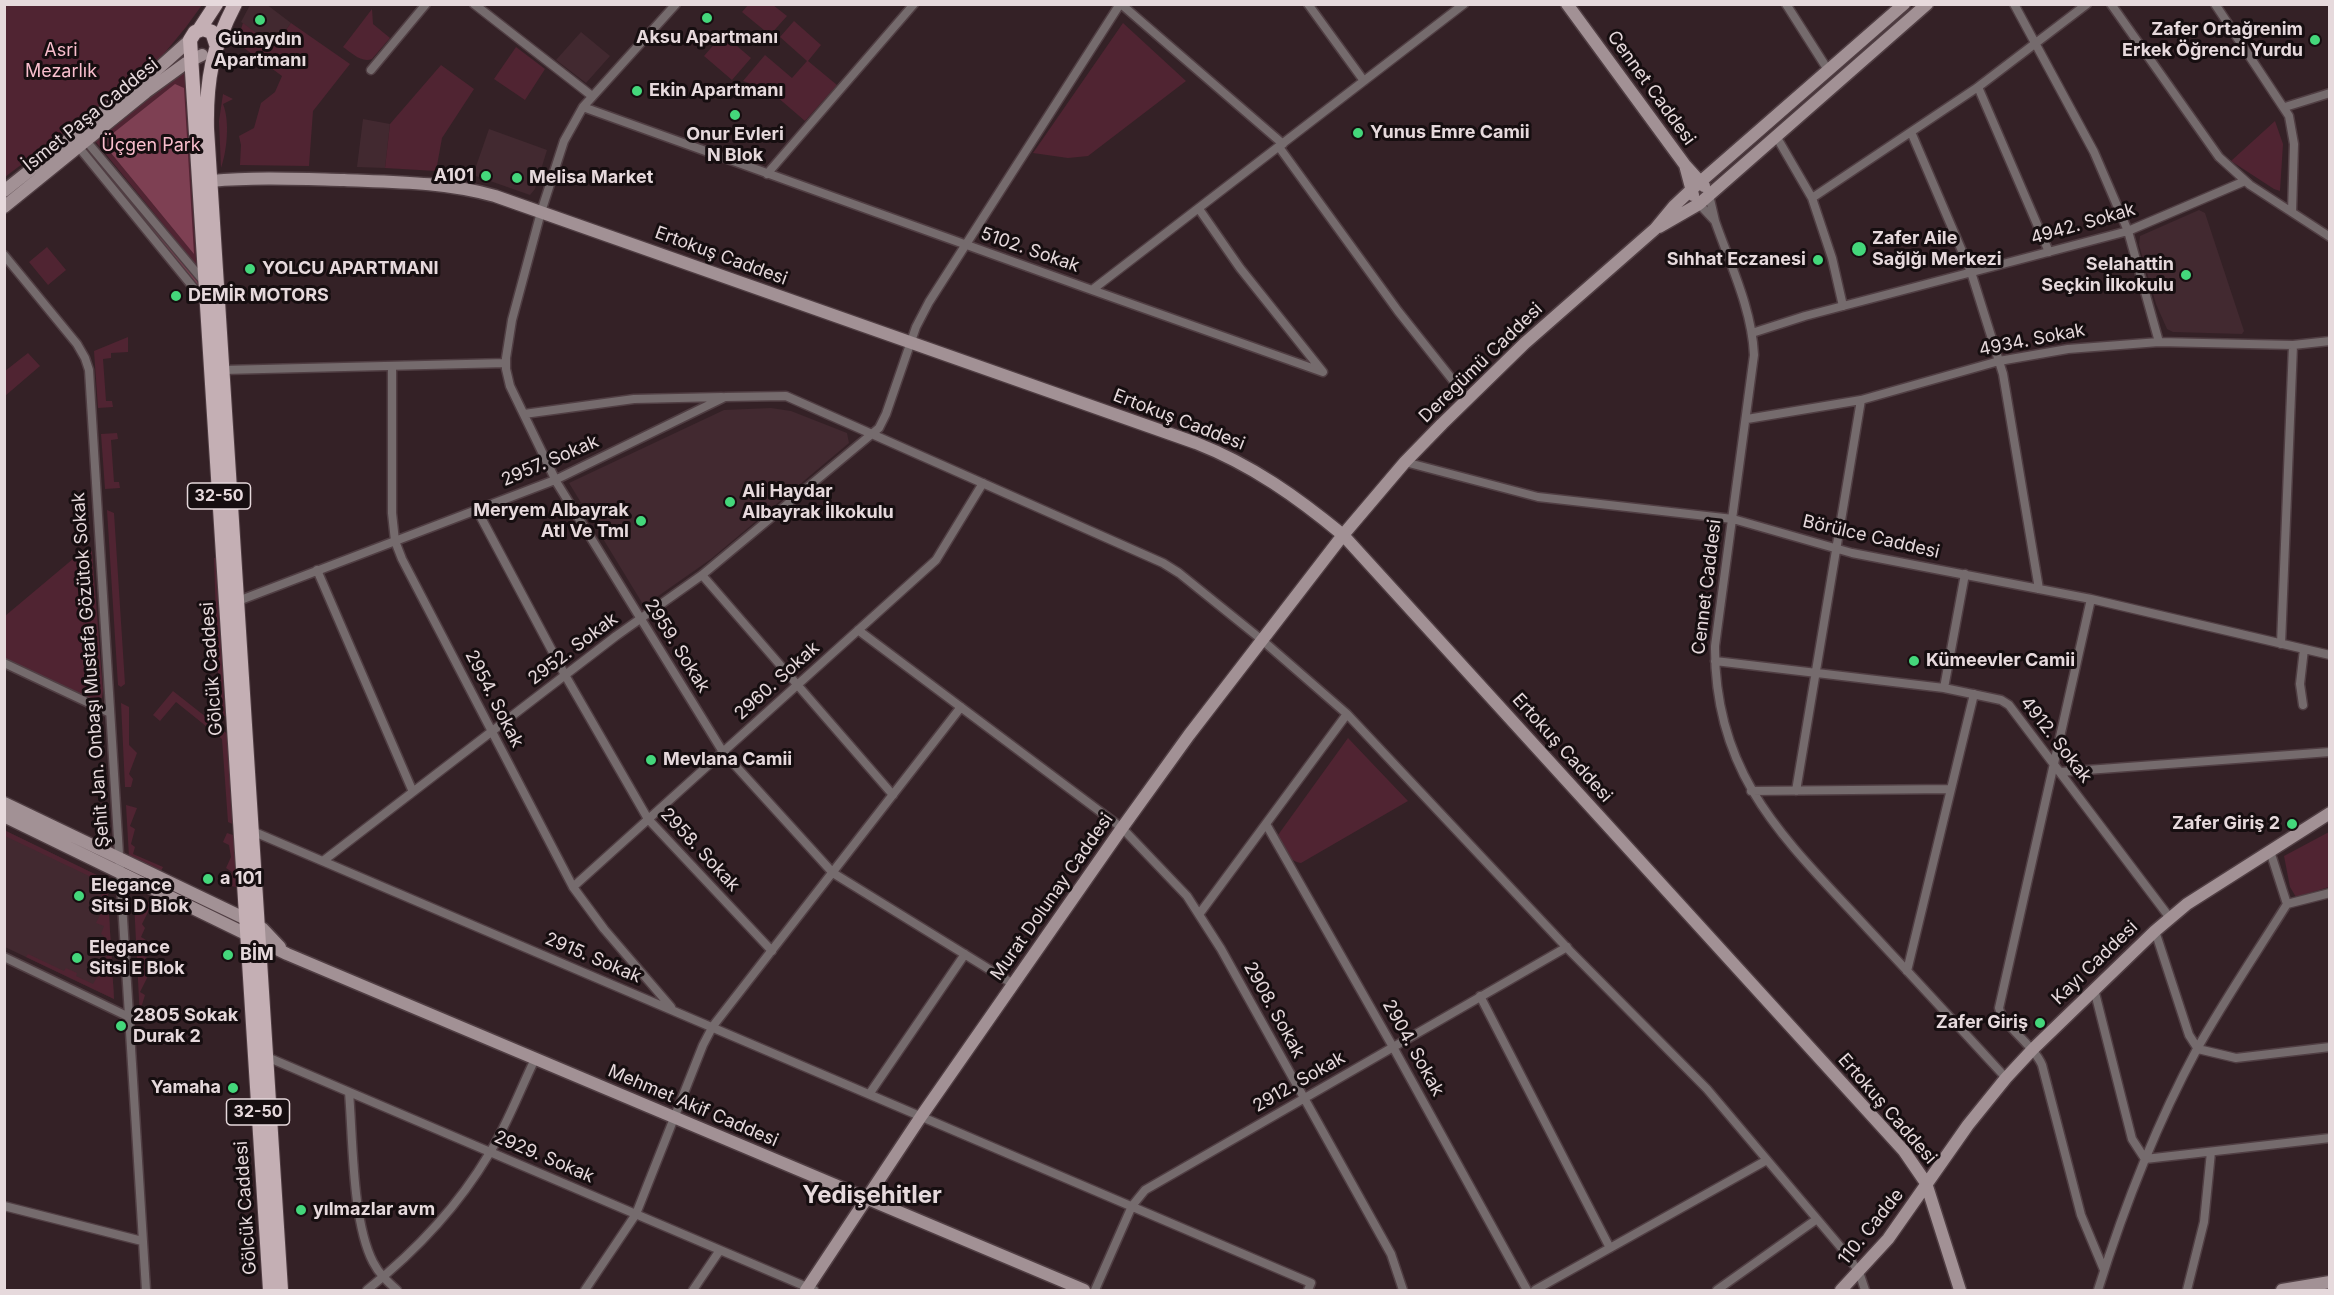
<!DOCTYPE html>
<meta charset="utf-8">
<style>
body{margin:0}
#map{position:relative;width:2334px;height:1295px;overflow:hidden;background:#342126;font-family:Inter,sans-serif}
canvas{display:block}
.frame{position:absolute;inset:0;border:6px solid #e6d9dc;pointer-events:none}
</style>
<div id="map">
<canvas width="2334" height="1295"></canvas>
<div class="frame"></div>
</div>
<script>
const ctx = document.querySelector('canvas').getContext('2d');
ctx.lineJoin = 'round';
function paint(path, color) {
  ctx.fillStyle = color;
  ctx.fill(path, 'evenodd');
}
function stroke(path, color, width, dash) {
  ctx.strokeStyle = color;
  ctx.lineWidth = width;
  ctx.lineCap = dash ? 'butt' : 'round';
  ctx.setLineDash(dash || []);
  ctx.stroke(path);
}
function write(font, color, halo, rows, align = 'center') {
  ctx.font = font + ' Inter,sans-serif';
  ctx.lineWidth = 6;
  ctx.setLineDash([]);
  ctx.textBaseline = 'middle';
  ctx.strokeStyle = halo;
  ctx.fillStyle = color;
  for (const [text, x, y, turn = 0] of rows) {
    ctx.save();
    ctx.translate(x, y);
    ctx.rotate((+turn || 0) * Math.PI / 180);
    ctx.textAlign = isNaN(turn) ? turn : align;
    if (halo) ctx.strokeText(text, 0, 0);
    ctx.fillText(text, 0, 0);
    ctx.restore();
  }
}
const built = new Path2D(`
 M266,4L291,23L274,46L241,22L250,5Z
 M581,32L610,56L586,83L556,60Z
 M363,119L390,124L385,168L357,167Z
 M489,129L547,150L535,189L530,195L473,175Z
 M2199,210L2205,213L2244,331L2242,334L2173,332L2167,329L2156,304L2139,245L2140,236Z
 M771,408L791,411L847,433L849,443L711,559L644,606L569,483L724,410Z
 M4,830L107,880L114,999L5,947Z`);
const green = new Path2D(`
 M5,5H202L186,27L158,61L5,177Z
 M748,5H773L787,16L770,35L742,12Z
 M372,9L373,24L390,38L372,59C361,63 352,53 343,47Z
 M794,21L821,45L808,61L837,85L805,121L776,96L778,94L743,81L765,55L792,78L807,61L780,37Z
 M243,23L274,46L291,23L350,64L313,111L309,166L240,165L241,145L239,136L254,128L261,103L275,92L282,76L240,45L243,36L239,35Z
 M1123,23L1186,81L1088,156L1068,158L1033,153Z
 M723,34L751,58L732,80L704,56Z
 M516,47L545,69L525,100L494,79Z
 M441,65L474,89L442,138L436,171L385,168L390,124Z
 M187,71L199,268L95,141L146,99Z
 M223,94L233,99L223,104C230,121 227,151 221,168L219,121Z
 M2275,121L2283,144L2280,191L2274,189L2231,161Z
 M47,247L66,270L48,285L29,262Z
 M128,337V352L111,353V358L103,359L106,401H112L113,407L98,408L94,351Z
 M28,353L40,366L5,396V371Z
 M117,433L118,439L111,440L114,482H119L120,488L105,489L101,434Z
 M107,510L114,513L125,684L121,687L118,685Z
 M86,548L92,551L103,691L102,698L95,701L5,660V616Z
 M214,558H220L229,719L214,710L219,702Z
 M173,691L230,736L237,826L228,822L222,739L176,702L160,721L153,715Z
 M121,703L129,707V745L137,753L129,774L133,779L131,787H125Z
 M1348,738L1408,801L1301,863C1287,861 1283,848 1278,835Z
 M126,805L137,808L130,826L135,829L131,844L135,847L133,854L163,867L160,873L129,857Z
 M4,830L107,880L114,999L26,957L28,954L64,971L66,968L77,973L76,976L93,984L104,965L103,963L108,954L98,949L104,936L101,934L104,926L96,923L103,909L97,906L105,888L95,883L89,876L5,836Z
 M2329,832V887L2296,897L2290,887L2284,856Z
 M227,833L236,836L240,888L227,885L232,872L226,868L231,857L229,845L223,842Z
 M140,898L152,904L142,924L145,928L141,937L146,940L140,954L155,962L140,992L145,995L141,1008L143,1012L140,1019L134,902Z`);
const forest = new Path2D(`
 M175,84L184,88L194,254L102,142Z
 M95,156L200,284L198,286L92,158Z`);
const street = new Path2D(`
 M474,4L592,96
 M676,4L583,107L564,141L541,212L512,320L506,358V369L510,386L557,483L723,752L833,873L1013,984
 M1121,4L1283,144
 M1308,4L1364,81
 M1786,4L1828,70
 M2014,4L2094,152L2128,231L2159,342
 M2111,4L2219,157L2250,185L2330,237
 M2215,4L2289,116L2294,144L2292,212
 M371,70L426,4
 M1978,87L2049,252
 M583,107L1092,290L1464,4
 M2285,107L2330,93
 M1911,132L1971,272L2003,374L2039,589
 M1776,136L1812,198L1832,258L1843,306
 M83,137L206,284
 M77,145L197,292L208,299
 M1279,147L1398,311L1467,398
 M767,174L914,4
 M1812,198L1978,87L2087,4
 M1699,204L1715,221L1709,195
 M1715,221C1730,264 1752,309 1754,355L1715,646C1714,778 1787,841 1869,930C1915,979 1960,1028 2006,1078
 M4,255L77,344L85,358L89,370L146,1290
 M1092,290L1323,372L1240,268L1199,209
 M1752,333L1805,316L2128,231L2245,181
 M392,366V513L395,541L402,559L573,887L604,929L671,1007
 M223,370L506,363
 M524,414L634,399L722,397
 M1747,419L1861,400L1999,361L2068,349L2159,342L2293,345L2330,341
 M1405,462L1538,497L1733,519L1852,553L2091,599L2330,655
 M477,510L565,675L648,819L772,951
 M317,570L413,792
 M702,575L893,795
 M2091,599L1999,1008C2003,1026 2033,1044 2042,1065L2081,1215L2104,1270
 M238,601L555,480L725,397L786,396L1163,563L1179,573L1262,640L1347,714L1570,951L1707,1089L1844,1251L1859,1272L1865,1290
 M858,630L1122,828L1187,896L1221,949L1391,1254L1403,1290
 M2281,644L2293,345
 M1715,661L1944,688L2001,700L2009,705L2170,918
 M4,663L110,713
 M1944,688L1965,574
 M2303,705L2300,684L2304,649
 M2060,772L2330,752
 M1751,791L1951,789
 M1796,791L1861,400
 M1266,824L1393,1047L1527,1290
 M252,831L1311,1283L1308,1290
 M2270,851L2287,904
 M323,861L616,636L702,575L879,428L886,414L916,327L929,302L1120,4
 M573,887L936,560L983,483
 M1200,913L1347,714
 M2155,931L2189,1035L2198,1049L2236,1058L2330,1047
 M4,957L129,1017
 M1907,971L1974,694
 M2094,989L2132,1139L2145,1159L2330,1138
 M1480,996L1610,1248
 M267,1057L814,1290
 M349,1092C353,1140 352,1221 373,1262C379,1274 388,1282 397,1290
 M870,1093L965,954
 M4,1206L142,1241
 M367,1290C416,1251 457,1208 489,1154C507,1125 520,1090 535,1059
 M585,1290L636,1214L703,1045L713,1026L961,707
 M693,1290L720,1250
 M1095,1290L1132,1206L1145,1190L1567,947
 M1535,1290L1767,1160
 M1717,1290L1817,1219
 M2098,1290C2124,1207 2156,1125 2197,1049C2225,999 2257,952 2287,904L2330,893
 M2187,1290L2204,1222L2211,1152`);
const secondary = new Path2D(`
 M1567,4L1685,165
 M211,181C256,177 300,179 344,180C396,182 445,182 495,196L1196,443C1252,465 1297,497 1343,535L1904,1151L1926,1183L1960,1290
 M4,191L161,66L190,40
 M1693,195L1685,165L1704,186
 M4,207L146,92L186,63L202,55
 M1659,227L1699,204L1927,4
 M4,803L246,919L263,929L280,947
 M4,816L287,954L1084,1290
 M806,1290L922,1115L1122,828L1189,735L1343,535L1405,462L1442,424L1525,343L1655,229L1674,206L1691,190L1904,4
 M1841,1290L1888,1239L1968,1125L2006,1078L2033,1049L2155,931L2187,904L2330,813
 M2282,1290L2330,1282`);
const primary = new Path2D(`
 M235,4C212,48 206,80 207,129L281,1290
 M199,30L216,4
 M216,44L212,32L203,29L195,32L190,40L270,1290`);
const markers = [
 [707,18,6,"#44d77b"],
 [260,20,6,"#44d77b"],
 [2315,40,6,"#44d77b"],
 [637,91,6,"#44d77b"],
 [735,115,6,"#44d77b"],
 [1358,133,6,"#44d77b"],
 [486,176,6,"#44d77b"],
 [517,178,6,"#44d77b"],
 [1859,249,8,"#44d77b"],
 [1818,260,6,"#44d77b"],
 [250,269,6,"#44d77b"],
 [2186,275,6,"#44d77b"],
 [176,296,6,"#44d77b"],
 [730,502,6,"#44d77b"],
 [641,521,6,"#44d77b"],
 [1914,661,6,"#44d77b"],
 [651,760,6,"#44d77b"],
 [2292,824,6,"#44d77b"],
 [208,879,6,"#44d77b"],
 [79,896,6,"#44d77b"],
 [228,955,6,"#44d77b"],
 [77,958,6,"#44d77b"],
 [2040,1023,6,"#44d77b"],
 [121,1026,6,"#44d77b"],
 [233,1088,6,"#44d77b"],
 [301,1210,6,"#44d77b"]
];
const shields = [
 [219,496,63],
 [258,1112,63]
];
const shieldNames = [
 ["32-50",219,496],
 ["32-50",258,1112]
];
const poiNames = [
 ["Zafer Ortağrenim",2303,30,"right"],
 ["Erkek Öğrenci Yurdu",2303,51,"right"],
 ["Aksu Apartmanı",707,38,"center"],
 ["Günaydın",260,40,"center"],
 ["Apartmanı",260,61,"center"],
 ["Ekin Apartmanı",649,91],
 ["Yunus Emre Camii",1370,133],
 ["Onur Evleri",735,135,"center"],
 ["N Blok",735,156,"center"],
 ["A101",474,176,"right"],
 ["Melisa Market",529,178],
 ["Zafer Aile",1872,239],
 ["Sağlğı Merkezi",1872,260],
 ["Sıhhat Eczanesi",1806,260,"right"],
 ["Selahattin",2174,265,"right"],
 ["Seçkin İlkokulu",2174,286,"right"],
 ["YOLCU APARTMANI",262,269],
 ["DEMİR MOTORS",188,296],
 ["Ali Haydar",742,492],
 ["Albayrak İlkokulu",742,513],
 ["Meryem Albayrak",629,511,"right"],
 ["Atl Ve Tml",629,532,"right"],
 ["Kümeevler Camii",1926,661],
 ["Mevlana Camii",663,760],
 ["Zafer Giriş 2",2280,824,"right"],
 ["a 101",220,879],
 ["Elegance",91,886],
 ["Sitsi D Blok",91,907],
 ["Elegance",89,948],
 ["Sitsi E Blok",89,969],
 ["BİM",240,955],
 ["2805 Sokak",133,1016],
 ["Durak 2",133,1037],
 ["Zafer Giriş",2028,1023,"right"],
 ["Yamaha",221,1088,"right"],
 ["yılmazlar avm",313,1210]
];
const parkNames = [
 ["Asri",61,51],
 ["Mezarlık",61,72],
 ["Üçgen Park",151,146]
];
const streetNames = [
 ["Cennet Caddesi",1651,88,54],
 ["İsmet Paşa Caddesi",91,115,-39],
 ["4942. Sokak",2083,224,-16],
 ["5102. Sokak",1030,250,19],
 ["Ertokuş Caddesi",721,256,20],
 ["4934. Sokak",2032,340,-11],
 ["Deregümü Caddesi",1481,363,-44],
 ["Ertokuş Caddesi",1179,420,21],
 ["2957. Sokak",550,461,-23],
 ["Börülce Caddesi",1871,537,13],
 ["Cennet Caddesi",1707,587,-83],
 ["2959. Sokak",677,646,58],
 ["2952. Sokak",573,649,-37],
 ["Gölcük Caddesi",212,669,-94],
 ["Şehit Jan. Onbaşı Mustafa Gözütok Sokak",91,670,-94],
 ["2960. Sokak",777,681,-42],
 ["2954. Sokak",494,699,63],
 ["4912. Sokak",2056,740,52],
 ["Ertokuş Caddesi",1562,748,48],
 ["2958. Sokak",700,850,47],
 ["Murat Dolunay Caddesi",1052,897,-55],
 ["2915. Sokak",593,958,23],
 ["Kayı Caddesi",2095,963,-44],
 ["2908. Sokak",1274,1010,61],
 ["2904. Sokak",1413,1048,61],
 ["2912. Sokak",1299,1082,-30],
 ["Mehmet Akif Caddesi",693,1106,23],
 ["Ertokuş Caddesi",1887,1109,49],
 ["2929. Sokak",544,1157,23],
 ["Gölcük Caddesi",246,1208,-94],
 ["110. Cadde",1871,1227,-51]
];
const districtNames = [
 ["Yedişehitler",872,1196]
];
paint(built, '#422930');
paint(green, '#502432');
paint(forest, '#7e4053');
stroke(street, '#503e43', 11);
stroke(secondary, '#503e43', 15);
stroke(primary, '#503e43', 16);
stroke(street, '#756b6d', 8);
stroke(secondary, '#a29195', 12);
stroke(primary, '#c4afb4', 14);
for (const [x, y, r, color] of markers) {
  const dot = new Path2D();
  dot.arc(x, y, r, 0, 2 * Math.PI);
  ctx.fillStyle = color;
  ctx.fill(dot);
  stroke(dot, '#160e10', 2);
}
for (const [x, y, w] of shields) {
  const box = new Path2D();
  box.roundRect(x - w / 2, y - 13, w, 26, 4.5);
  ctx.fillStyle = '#160e10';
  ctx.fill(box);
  stroke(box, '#e6d9dc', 1.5);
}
write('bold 16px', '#e6d9dc', null, shieldNames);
write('bold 18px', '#e6d9dc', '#160e10', poiNames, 'left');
write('18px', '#f9becd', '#160e10', parkNames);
write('18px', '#e6d9dc', '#160e10', streetNames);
write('bold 24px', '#e6d9dc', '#160e10', districtNames);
</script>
